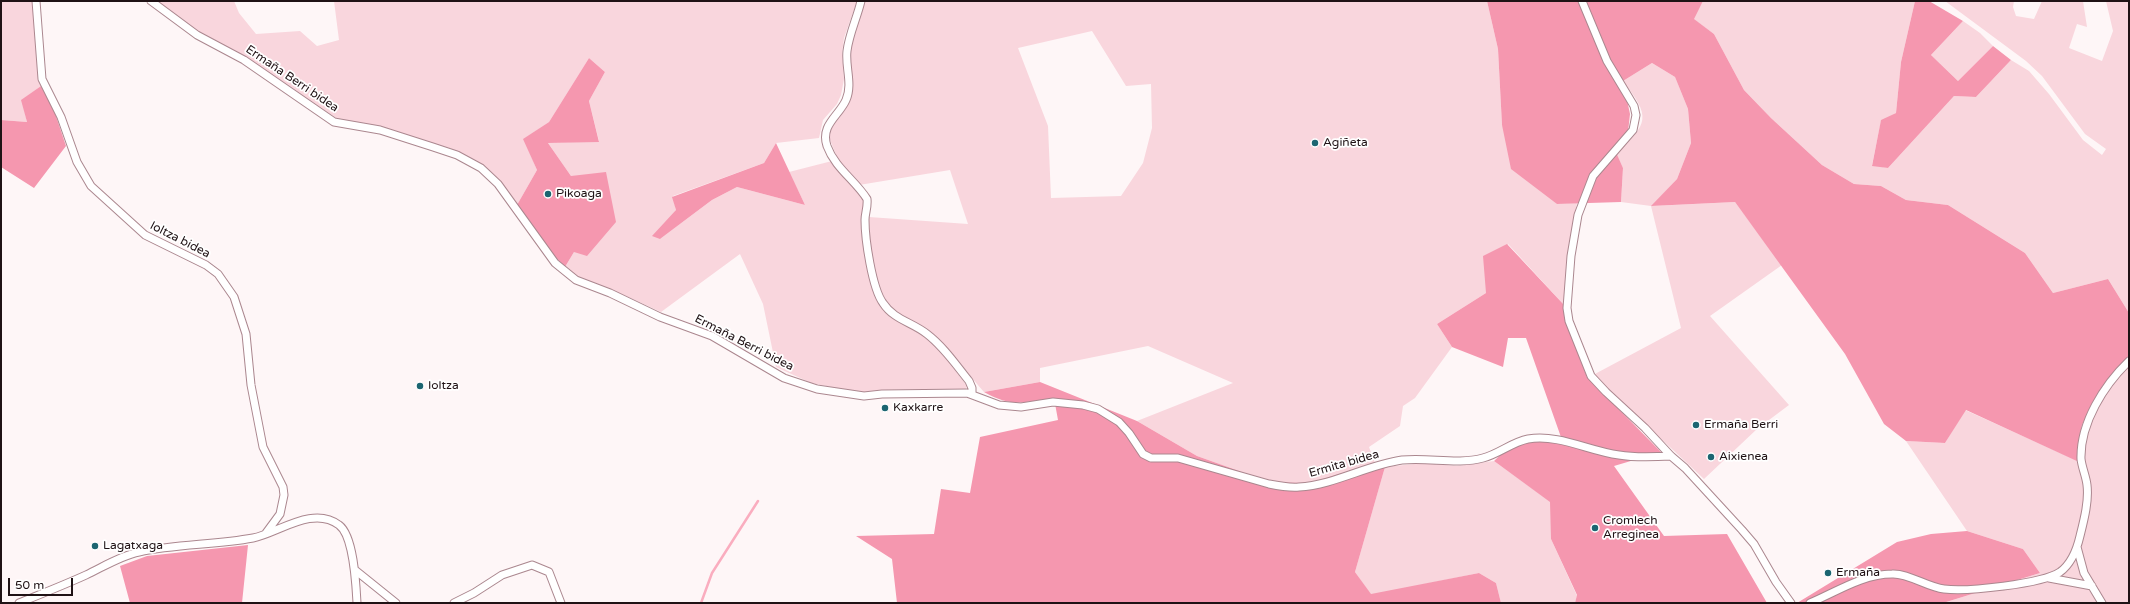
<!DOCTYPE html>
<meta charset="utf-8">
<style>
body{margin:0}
#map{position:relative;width:2130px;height:604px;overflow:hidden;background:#fef6f7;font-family:"Varela Round",sans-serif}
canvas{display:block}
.frame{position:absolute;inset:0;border:2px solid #1f1215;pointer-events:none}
.scale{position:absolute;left:8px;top:578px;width:65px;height:18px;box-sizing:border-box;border:2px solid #1f1215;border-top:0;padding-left:5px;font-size:12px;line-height:14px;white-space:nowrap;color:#1f1215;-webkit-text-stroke:3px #fff;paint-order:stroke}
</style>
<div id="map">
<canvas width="2130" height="604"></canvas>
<div class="frame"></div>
<div class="scale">50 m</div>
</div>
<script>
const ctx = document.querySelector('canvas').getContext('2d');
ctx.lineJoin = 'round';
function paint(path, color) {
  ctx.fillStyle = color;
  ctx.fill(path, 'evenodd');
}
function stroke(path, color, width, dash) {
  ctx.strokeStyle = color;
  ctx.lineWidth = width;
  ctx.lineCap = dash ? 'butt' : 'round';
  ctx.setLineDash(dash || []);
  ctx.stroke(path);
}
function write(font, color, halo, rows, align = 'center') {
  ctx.font = font + ' "Varela Round",sans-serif';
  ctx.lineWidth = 3.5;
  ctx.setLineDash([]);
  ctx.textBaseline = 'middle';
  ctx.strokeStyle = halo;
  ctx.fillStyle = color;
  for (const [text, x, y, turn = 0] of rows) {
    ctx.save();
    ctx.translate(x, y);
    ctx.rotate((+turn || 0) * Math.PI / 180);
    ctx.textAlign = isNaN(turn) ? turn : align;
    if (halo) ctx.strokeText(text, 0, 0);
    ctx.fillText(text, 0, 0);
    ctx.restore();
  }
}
const green = new Path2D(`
 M1,1H33L41,86L22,100L27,122L1,120Z
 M155,1H234L239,13L256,34L300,31L317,46L339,40L334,1H857L844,38L842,53L844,79L841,95L837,104L823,120L819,138L776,143L764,163L673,196L676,210L660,239L712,200L737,187L805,205L789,172L832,161L861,193L864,201L862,217L871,278L876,296L937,346L967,386L966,389L884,390L862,393L811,383L776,367L763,304L740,254L661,312L617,292L578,277L565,267L574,252L571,176L548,143L599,141L589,101L605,72L589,58L549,122L524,139L537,170L517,205L483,167L452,149L383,128L339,120L233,50L207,38Z
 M865,1H1487L1498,49L1502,125L1557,204L1577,203L1568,253L1565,306L1508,244L1486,293L1437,324L1452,347L1415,398L1403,406L1400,426L1369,447L1375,463L1309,483L1270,482L1197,456L1137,421L1233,383L1148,346L1040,368V382L984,392C971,378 960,361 946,347C933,335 914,328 900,316C874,297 868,247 869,217L968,224L950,170L859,185L839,162L830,140V126L844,110L849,100V51ZM1092,31L1126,86L1151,84L1152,128L1143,163L1121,196L1051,198L1048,126L1018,48Z
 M1703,1H1915L1901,62L1896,113L1881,121L1872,165L1888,168L1954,96L1976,97L2011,60L2029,71L2049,94L2083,140L2102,155L2106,149L2085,134L2042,76L2026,61L1945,1H2014L2013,7L2016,16L2034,19L2042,1H2083L2087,27L2077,24L2069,48L2102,61L2113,31L2106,1H2129V313L2108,279L2053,293L2025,253L1948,205L1906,200L1881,186L1854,184L1822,165L1771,118L1744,90L1714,34L1693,19Z
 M1963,21L1980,33L1993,46L1958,81L1931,55Z
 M1652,63L1675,77L1688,109L1691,143L1677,179L1652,206L1735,202L1782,265L1710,316L1789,405L1757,429L1704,479L1593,375L1681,328L1651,206L1621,202L1623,168L1616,154C1649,123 1651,117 1623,81Z
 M2129,366V603H1943L2040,573L2023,549L1967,531L1906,441L1945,443L1965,410L2085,464C2082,428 2104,391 2129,366Z
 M1494,461L1551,502V539L1577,596L1575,603H1501L1496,583L1479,573L1371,595L1355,572L1385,467L1423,463L1457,466Z`);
const forest = new Path2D(`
 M1487,1H1703L1694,19L1714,34L1744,90L1771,118L1822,165L1854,184L1881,186L1906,200L1948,205L2025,253L2053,293L2108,279L2129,313V356L2095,398L2082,425L2079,444V462L1966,410L1945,443L1906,441L1884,424L1845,354L1735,202L1651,206L1677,179L1691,143L1688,109L1675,77L1652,63L1623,81L1630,114L1628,132L1614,148L1623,168L1621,202L1557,204L1511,169L1502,125L1498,49Z
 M1915,1H1929L1963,21L1931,55L1958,81L1993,46L2011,60L1976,97L1954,96L1888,168L1872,166L1881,120L1896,113L1901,62Z
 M589,58L605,72L589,101L599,142L548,143L571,176L606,172L616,222L587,256L574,252L565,267L546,247L517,205L537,170L523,139L549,122Z
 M41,86L54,110L66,146L34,188L1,167V120L27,122L21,100Z
 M776,143L805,205L737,187L712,200L660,239L652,236L676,210L672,197L764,163Z
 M1507,244L1565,306L1566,323L1587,377L1661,452L1614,466L1664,536L1727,534L1767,603H1575L1577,595L1551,539L1550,502L1494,461L1516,440H1562L1526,338H1508L1503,367L1452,347L1437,324L1486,293L1483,256Z
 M1040,382L1137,421L1197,456L1270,482L1309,483L1375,463L1385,467L1355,572L1371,594L1479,573L1496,583L1501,603H897L892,559L856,536L934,534L941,489L970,493L980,437L1058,420L1054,398C1024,402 1012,408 984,392Z
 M1967,531L2023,549L2040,573L1943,603H1797L1897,542L1931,534Z
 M248,545L242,603H130L120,566L147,556Z`);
const stream = new Path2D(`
 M701,603L712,573L758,501`);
const street = new Path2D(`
 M36,1L42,79L61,117L77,162L91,186L145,235L206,265L218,274L234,297L246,334L251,385L263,447L283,487L284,495L280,514L266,533
 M151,1L197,35L244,60L334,122L380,130L433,147L457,155L481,168L498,184L555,263L576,280L610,293L660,317L712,336L784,378L817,389L864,396L882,394L967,393L999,405L1021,407L1053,402L1083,405L1098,409L1119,422L1129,433L1143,454L1151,458H1178L1269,484C1279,486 1289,488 1299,487C1334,485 1367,465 1402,460C1429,457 1457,465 1483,458C1499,454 1512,442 1528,439C1560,434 1588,451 1619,455C1636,458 1654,457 1671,456
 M861,1C857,18 849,34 847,51C845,67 853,84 846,100C839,116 820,125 827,146C835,168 855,180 867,199C868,207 865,213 865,220C865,239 872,288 883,303C894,320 912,322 927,334C944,347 956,365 969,381L972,388V393
 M1582,1L1607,61L1634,106L1636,115L1633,130L1593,176L1578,215L1571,256L1567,308L1569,321L1591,376L1606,392L1645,428L1671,456L1685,468L1742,530L1754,544L1776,582L1791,603
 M2077,547L2084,573L2102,603
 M355,570L396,603
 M2049,578L2092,586
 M19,603C41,594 64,585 86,575C103,567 120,556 139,552C176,544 215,545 253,538C278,533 313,505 339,525C354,536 356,585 357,603
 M454,603L474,593L502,575L532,565L549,572L561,603
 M1810,603C1836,592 1863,574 1892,574C1908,573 1927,587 1944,589C1966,592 2042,584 2060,572C2071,564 2077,549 2080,536C2084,520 2089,501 2087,485C2086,476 2082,468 2081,459C2080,423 2104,385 2129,361`);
const markers = [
 [1315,143,4,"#1b6571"],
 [548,194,4,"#1b6571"],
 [420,386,4,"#1b6571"],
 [885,408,4,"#1b6571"],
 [1696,425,4,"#1b6571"],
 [1711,457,4,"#1b6571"],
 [1595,528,4,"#1b6571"],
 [95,546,4,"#1b6571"],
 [1828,573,4,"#1b6571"]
];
const streetNames = [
 ["Ermaña Berri bidea",292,79,34],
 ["Ioltza bidea",180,240,27],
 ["Ermaña Berri bidea",744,343,27],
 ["Ermita bidea",1344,464,-16]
];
const poiNames = [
 ["Agiñeta",1323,143],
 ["Pikoaga",556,194],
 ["Ioltza",428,386],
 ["Kaxkarre",893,408],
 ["Ermaña Berri",1704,425],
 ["Aixienea",1719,457],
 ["Cromlech",1603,521],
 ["Arreginea",1603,535],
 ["Lagatxaga",103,546],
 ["Ermaña",1836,573]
];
paint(green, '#f9d6dd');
paint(forest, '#f597af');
stroke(stream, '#faadbf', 2.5);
stroke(street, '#ab878f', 9);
stroke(street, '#fff', 7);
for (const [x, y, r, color] of markers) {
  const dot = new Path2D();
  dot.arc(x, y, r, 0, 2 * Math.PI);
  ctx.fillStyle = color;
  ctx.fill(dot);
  stroke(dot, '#fff', 1.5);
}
write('12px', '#1f1215', '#fff', streetNames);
write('12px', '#1f1215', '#fff', poiNames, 'left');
</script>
